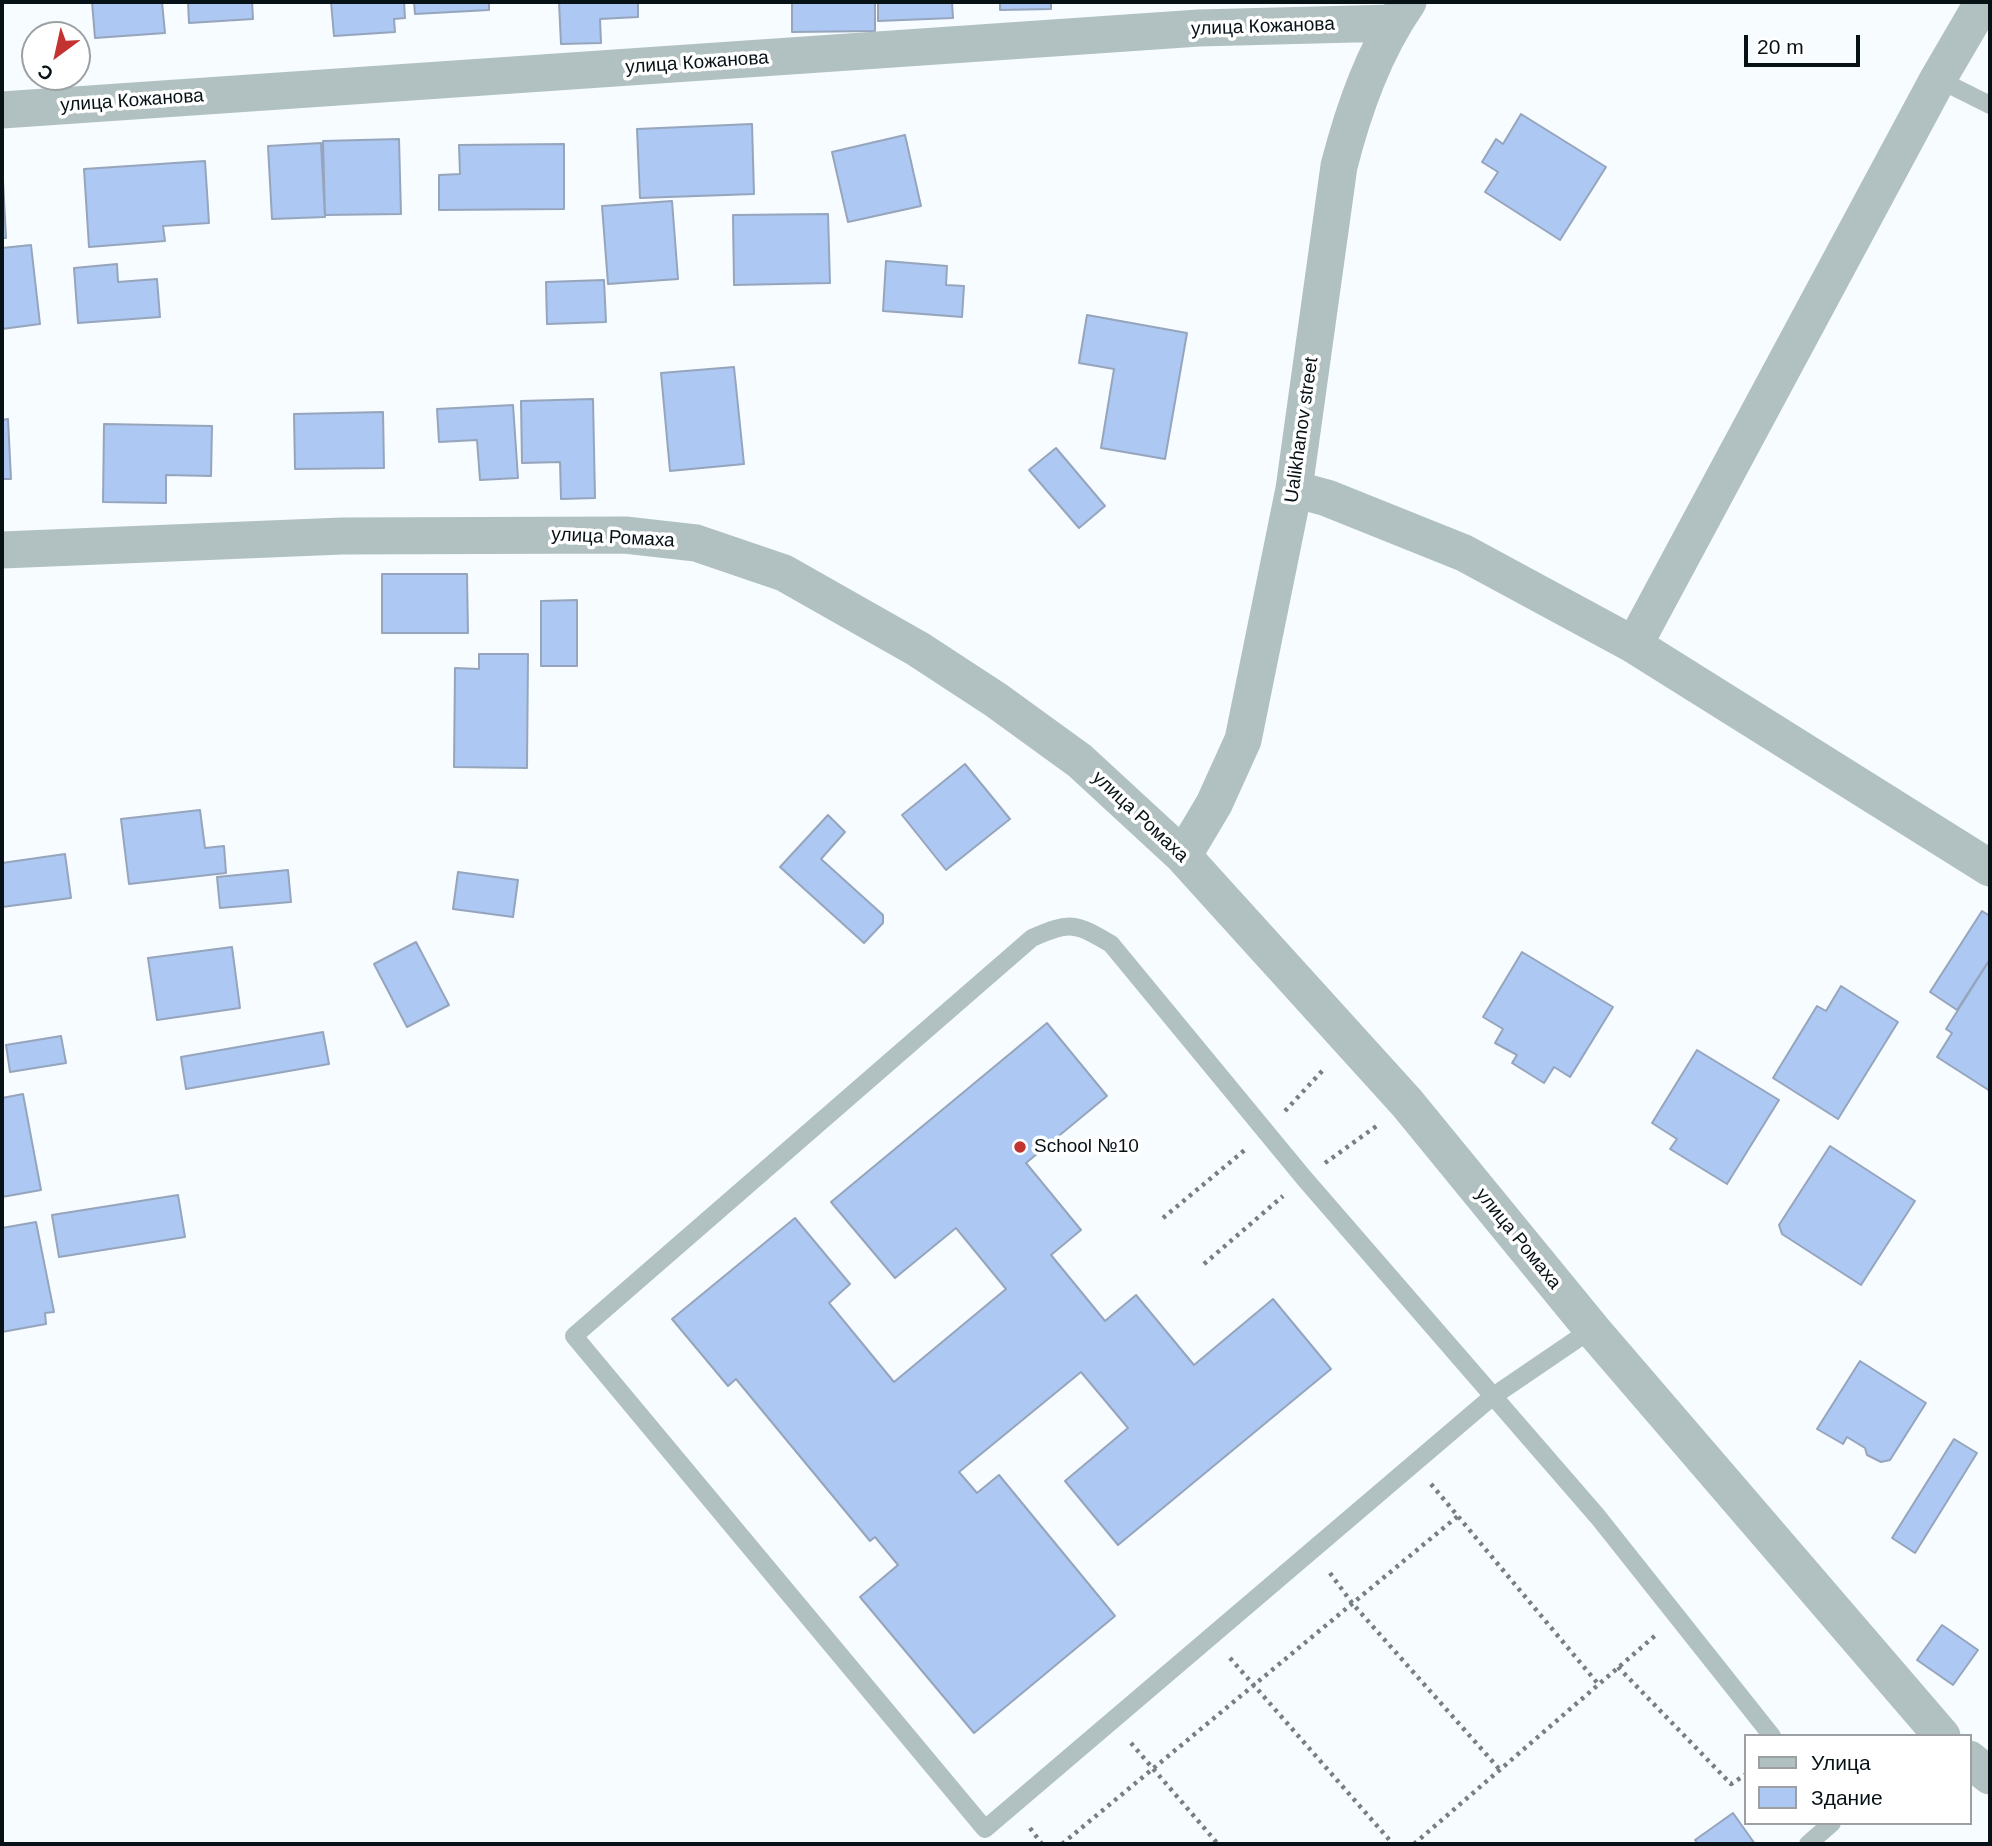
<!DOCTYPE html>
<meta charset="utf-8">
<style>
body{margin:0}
#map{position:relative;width:1992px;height:1846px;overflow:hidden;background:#f6fcff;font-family:Arial,sans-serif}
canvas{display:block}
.frame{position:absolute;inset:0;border:4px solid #071217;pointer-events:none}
.legend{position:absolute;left:1744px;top:1734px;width:228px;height:91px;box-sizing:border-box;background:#fff;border:2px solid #9ca0a2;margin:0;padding:9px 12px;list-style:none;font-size:21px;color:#071217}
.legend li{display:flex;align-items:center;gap:14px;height:35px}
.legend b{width:35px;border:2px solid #9ca0a2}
.north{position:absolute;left:21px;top:21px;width:70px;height:70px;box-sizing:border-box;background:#fff;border:2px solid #9ca0a2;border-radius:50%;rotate:213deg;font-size:19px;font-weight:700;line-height:28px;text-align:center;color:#071217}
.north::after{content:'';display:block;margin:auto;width:24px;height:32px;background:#c23332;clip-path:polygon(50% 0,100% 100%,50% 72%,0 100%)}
.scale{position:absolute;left:1744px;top:35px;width:116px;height:32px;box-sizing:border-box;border:4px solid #071217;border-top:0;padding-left:9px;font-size:21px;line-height:24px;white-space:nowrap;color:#071217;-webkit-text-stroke:5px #fff;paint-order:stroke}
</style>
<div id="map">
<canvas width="1992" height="1846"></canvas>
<div class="frame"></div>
<ul class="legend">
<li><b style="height:9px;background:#b1c0c0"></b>Улица</li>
<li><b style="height:19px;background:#acc8f3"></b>Здание</li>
</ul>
<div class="north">С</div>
<div class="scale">20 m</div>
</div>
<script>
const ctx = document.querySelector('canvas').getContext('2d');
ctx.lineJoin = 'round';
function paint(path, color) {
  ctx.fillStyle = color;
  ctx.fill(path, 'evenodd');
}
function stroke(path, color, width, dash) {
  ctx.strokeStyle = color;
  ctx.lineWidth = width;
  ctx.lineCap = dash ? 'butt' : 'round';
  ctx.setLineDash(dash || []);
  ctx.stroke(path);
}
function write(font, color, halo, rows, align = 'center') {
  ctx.font = font + ' Arial,sans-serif';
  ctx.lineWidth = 7;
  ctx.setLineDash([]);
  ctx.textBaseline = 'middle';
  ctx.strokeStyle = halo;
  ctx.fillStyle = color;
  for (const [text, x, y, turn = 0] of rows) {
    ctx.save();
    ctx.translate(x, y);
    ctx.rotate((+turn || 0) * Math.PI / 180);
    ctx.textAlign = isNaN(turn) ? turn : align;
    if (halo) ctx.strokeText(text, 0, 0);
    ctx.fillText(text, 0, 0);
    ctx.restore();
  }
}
const building = new Path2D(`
 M92,2H162L165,33L95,38Z
 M188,2H252L253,19L189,23Z
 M331,2H404L405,18L394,19L395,32L334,36Z
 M414,2H489V10L415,14Z
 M559,2H638V17L600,19L601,43L561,44Z
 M792,2H875V31L792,32Z
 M878,2H952L953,18L878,21Z
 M1000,2H1051V9L1000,10Z
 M1521,114L1606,167L1560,240L1485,192L1498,172L1482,162L1496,139L1503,144Z
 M752,124L754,194L640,198L637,129Z
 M905,135L921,206L848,222L832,152Z
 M399,139L401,214L325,215L323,141Z
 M321,143L325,217L272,219L268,146Z
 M564,144V209L439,210V175L460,174L459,145Z
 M205,161L209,223L163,226L165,241L89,247L84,169Z
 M2,162L6,238H2Z
 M672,201L678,279L608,284L602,206Z
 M828,214L830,283L734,285L733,215Z
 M31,245L40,324L2,329V248Z
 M886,261L947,266L946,285L964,286L962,317L883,311Z
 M117,264L118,282L157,279L160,317L78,323L74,268Z
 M604,280L606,322L547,324L546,282Z
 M1087,315L1187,333L1165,459L1101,448L1114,369L1079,363Z
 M734,367L744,464L670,471L661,373Z
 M593,399L595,498L561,499L560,462L522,463L521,401Z
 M513,405L518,478L480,480L477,440L439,442L437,409Z
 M383,412L384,468L295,469L294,414Z
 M8,419L11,479H2V420Z
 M104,424L212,426L211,476L166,475V503L103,502Z
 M1056,448L1105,506L1079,528L1029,470Z
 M382,574H467L468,633H382Z
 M577,600V666H541V601Z
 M479,654H528L527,768L454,767L455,668L479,669Z
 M965,764L1010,819L946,870L902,815Z
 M200,810L205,848L224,846L226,873L129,884L121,819Z
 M828,815L845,832L821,859L883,915V923L864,943L780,867Z
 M65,854L71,898L2,907V863Z
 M288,870L291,902L220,908L217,877Z
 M458,872L518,880L513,917L453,909Z
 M1982,911L1990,916V959L1957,1010L1930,992Z
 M416,942L449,1005L407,1027L374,964Z
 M232,947L240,1008L157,1020L148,958Z
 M1522,952L1613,1007L1570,1077L1554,1067L1544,1083L1512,1063L1517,1055L1495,1043L1503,1029L1483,1017Z
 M1987,964L1990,965V1091L1937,1057L1952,1033L1946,1029Z
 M1841,986L1898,1022L1838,1119L1773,1078L1817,1006L1826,1011Z
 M1047,1023L1107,1096L1026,1163L1081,1230L1051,1255L1105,1321L1136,1295L1194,1365L1273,1299L1331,1369L1118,1545L1065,1481L1128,1428L1081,1372L959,1472L977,1493L999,1475L1115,1616L974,1733L860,1597L898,1565L875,1537L870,1541L736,1379L728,1386L672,1319L795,1218L850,1284L829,1303L894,1382L1006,1289L956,1228L895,1278L831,1202Z
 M323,1032L329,1064L186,1089L181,1057Z
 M61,1036L66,1063L10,1072L6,1045Z
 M1697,1050L1779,1100L1727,1184L1670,1149L1677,1139L1652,1123Z
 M23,1094L41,1190L2,1197V1098Z
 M1830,1146L1915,1201L1861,1285L1782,1234L1779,1225Z
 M178,1195L185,1237L59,1257L52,1215Z
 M36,1222L54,1312L45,1313L46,1324L2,1332V1228Z
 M1860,1361L1926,1403L1890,1460L1881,1462L1867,1455L1865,1448L1847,1437L1843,1444L1817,1429Z
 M1954,1439L1977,1453L1915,1553L1892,1538Z
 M1942,1625L1978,1650L1953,1685L1917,1660Z
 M1733,1813L1755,1844H1698L1695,1840Z`);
const path = new Path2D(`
 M1285,1111L1324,1069
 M1325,1163L1378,1125
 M1163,1218L1246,1149
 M1204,1264L1283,1196
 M1431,1484L1599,1685
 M1330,1573L1352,1603L1501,1771
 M1230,1658L1393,1844
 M1618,1667L1731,1784L1745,1775
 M1131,1743L1218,1844
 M1030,1828L1042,1844
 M1062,1844L1458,1516
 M1414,1844L1657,1634`);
const service = new Path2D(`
 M1938,79L1990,105
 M1592,1329L1492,1397L985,1829L574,1336L1032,938C1070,921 1076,923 1111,944L1304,1178L1598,1517L1772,1736
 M1808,1844L1832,1823`);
const minor = new Path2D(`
 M2,110L1199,28L1393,23
 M1294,489L1327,498L1464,553L1634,645L1990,868
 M2,550L342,536L625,535L696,543L784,573L918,649L996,700L1080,761L1183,856L1407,1103L1592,1329L1942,1736
 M1634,645L1938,79L1983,2
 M1183,856L1214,804L1243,740L1294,489L1339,166C1354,108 1374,51 1408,2
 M1969,1759L1990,1776`);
const markers = [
 [1020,1147,7,"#c23332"]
];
const streetNames = [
 ["улица Кожанова",1263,27,-2],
 ["улица Кожанова",697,63,-4],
 ["улица Кожанова",132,101,-4],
 ["Ualikhanov street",1302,430,-82],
 ["улица Ромаха",613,538,3],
 ["улица Ромаха",1140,817,43],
 ["улица Ромаха",1518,1239,51]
];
const poiNames = [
 ["School №10",1034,1147]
];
paint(building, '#acc8f3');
stroke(building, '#96a5bc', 2);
stroke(path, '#767f83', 4.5, [3.5, 5]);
stroke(service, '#b1c0c0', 18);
stroke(minor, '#b1c0c0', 37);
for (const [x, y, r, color] of markers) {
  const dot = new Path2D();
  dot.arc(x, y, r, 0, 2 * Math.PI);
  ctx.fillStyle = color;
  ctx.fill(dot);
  stroke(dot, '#fff', 2.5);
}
write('19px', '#071217', '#fff', streetNames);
write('19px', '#071217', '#fff', poiNames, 'left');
</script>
